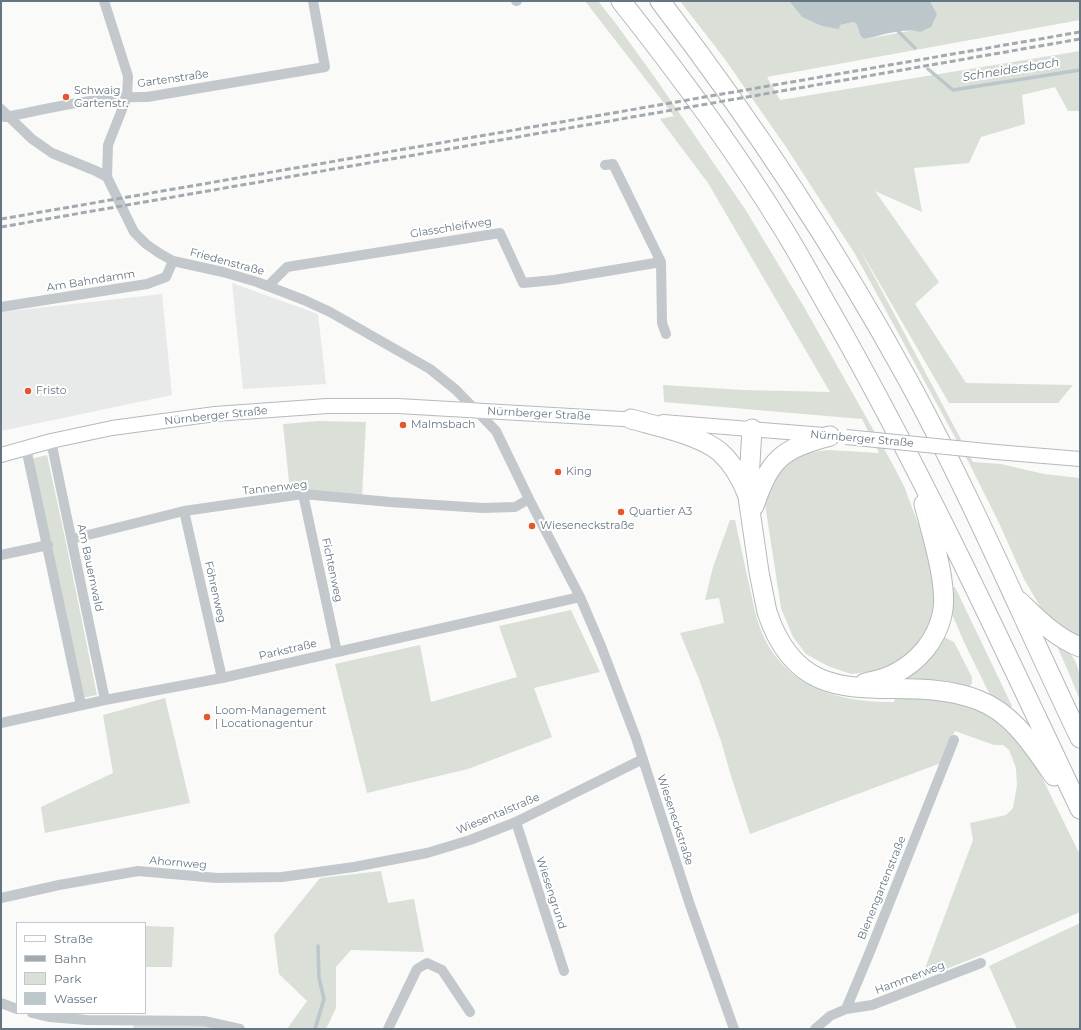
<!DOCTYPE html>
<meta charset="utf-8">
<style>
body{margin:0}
#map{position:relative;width:1081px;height:1030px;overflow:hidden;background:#fafaf8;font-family:Montserrat,sans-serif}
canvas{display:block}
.frame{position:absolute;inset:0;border:2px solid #657683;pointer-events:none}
.legend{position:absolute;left:16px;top:922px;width:130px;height:92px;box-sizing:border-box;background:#fff;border:1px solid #c1c8cd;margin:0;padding:5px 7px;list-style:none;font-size:12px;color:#657683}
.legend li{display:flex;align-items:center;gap:8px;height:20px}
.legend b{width:20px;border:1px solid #c1c8cd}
</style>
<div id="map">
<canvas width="1081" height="1030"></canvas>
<div class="frame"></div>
<ul class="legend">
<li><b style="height:5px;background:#fff"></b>Straße</li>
<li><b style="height:5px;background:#a2aab0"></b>Bahn</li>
<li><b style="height:11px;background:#dadfd7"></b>Park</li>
<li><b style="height:11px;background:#bbc7cb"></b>Wasser</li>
</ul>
</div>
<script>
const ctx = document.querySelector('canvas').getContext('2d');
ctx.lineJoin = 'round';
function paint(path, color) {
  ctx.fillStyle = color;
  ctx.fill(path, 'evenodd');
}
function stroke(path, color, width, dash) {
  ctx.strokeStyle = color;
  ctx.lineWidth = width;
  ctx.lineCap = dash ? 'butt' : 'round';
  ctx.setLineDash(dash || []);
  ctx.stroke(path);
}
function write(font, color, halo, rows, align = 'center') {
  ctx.font = font + ' Montserrat,sans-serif';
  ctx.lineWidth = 4;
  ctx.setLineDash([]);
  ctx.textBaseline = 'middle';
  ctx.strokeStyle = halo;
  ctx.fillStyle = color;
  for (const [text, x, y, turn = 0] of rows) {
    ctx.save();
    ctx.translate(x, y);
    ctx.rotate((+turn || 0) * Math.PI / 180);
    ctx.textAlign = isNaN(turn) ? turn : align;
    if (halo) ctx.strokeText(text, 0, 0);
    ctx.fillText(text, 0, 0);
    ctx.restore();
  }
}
const built = new Path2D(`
 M232,283L318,314L326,384L243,389Z
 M162,294L172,395L1,431V312Z`);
const green = new Path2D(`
 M585,1H598L617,25L656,79L745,209L804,307L892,463L904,486L917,521L927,549L936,589L934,618L921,643L902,660L887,667L869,672L851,674L828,666L806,654L793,637L781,608L765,504L769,486L775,474L794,457L810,452L828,450L879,453L862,419L664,402L663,385L744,390L830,392L708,183L660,119L674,116Z
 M680,1H789L802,17L840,25L854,22L857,25L860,35L865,39L915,30L937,14L930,1H1080V20L767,77L780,100L1080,51V111H1068L1055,87L1022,95L1025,124L981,137L969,163L914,168L922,212L875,191L939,282L915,304L966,383L1073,385L1058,403H949L858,246L973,462L1001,464L1044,474L1080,478V640L1052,622L1042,610L1024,579L1000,525L968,461L855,254L786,147L724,58Z
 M318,421L366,422L362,496L290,491L283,424Z
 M47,455L65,538L97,695L82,698L31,459Z
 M730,520H735C740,543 745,566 750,589C753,600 754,611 758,622C778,684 834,703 894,702L895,699L913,698L960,700L1003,720L1031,755L1080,855V912L979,956L921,979L973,840L970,823L1006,815L1013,808L1017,785L1016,768L1009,750L1003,745H994L955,731L941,763L750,834L731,776L721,741L699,679L680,633L724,623L719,598L705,600L713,567Z
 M955,587L1012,706L1011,708C1003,702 995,699 989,693L964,642L952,614V588Z
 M571,610L600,672L534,688L552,737L468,769L367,793L335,664L420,645L431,702L517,677L499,626Z
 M944,637L954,642L972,677V683L969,688L952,683H909L903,679C921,672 936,655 944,637Z
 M1055,642C1081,656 1080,673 1080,700L1068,671Z
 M165,698L190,803L45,833L41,807L113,773L103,715Z
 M381,871L388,903L414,899L424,952L351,950L336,967V1008L326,1029H287L307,1001L279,974L274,935L320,878Z
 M1080,923V1029H1017L989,966Z
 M145,926L174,927L172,967H145Z
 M134,1025L203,1026L219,1029H133Z`);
const water = new Path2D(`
 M789,1H930L937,14L931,27L920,32C905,27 880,36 864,39L860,35L857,25L854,22L840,25L839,29L822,26L802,17Z`);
const stream = new Path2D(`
 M897,30L915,48
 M928,69L953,90L1080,70
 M315,1029L324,999L319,978L318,946`);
const street = new Path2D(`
 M104,1L128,76L127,97L108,145L107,177
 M516,1H517
 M1,109L32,139L52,153L96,171L107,177L134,232L146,244L159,253L173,261L223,272L257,282L304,300L330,312L430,369L456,390L496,431L529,499L580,597L601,646L636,738L690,905L734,1029
 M5,117C52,108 99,96 147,97L325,67L313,1
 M605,165L613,164L661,262L662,323L666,334
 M268,286L287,267L500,233L523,283L554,280L661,262
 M1,307L147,284L166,277L173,261
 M51,441L105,700
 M26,448L81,705
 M303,494L337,652
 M184,511L222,678
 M72,539L184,511L303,494L390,502L483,508L515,507L529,499
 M1,555L48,545
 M1,723L105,700L222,678L580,597
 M516,822L564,971
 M1,898L59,885L138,871L217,878L282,877L354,867L427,853L470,840L516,822L643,759
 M1,1003L17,1009
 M846,1009L869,954L954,740
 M32,1013L49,1017L87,1020L204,1021L240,1029
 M388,1029L417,969L427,963L442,970L470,1012
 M815,1029L830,1016L846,1009L872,1005L981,963`);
const secondary = new Path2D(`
 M663,422L824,435
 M996,452L1080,459
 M1,455L51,441L112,428L215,414L327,406H398L640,420`);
const highway = new Path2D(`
 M621,1C679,74 735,150 784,230C802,259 818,290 835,319C925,478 1002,644 1080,809
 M660,1C752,121 835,247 908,380C971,496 1023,619 1080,738
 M631,419C656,426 700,435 720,452C733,464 742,480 748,496
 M752,429L748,497L759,572L767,612C805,727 896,668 978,700C1013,713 1033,746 1054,776
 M754,506C770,459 781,449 830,436
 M1019,601C1038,619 1056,638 1080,647
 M865,683C874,681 885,679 894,674C918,662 936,641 942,615C949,587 931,532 924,504`);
const rail = new Path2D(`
 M1,219L1080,32
 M1,227L1080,39`);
const secondaryBridge = new Path2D(`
 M846,437L996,452`);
const markers = [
 [66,97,4,"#e4572e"],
 [28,391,4,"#e4572e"],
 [403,425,4,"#e4572e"],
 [558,472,4,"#e4572e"],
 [621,512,4,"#e4572e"],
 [532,526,4,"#e4572e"],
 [207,717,4,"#e4572e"]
];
const streetNames = [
 ["Gartenstraße",173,79,-8],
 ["Glasschleifweg",451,228,-9],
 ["Friedenstraße",227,262,15],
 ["Am Bahndamm",91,281,-9],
 ["Nürnberger Straße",539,414,3],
 ["Nürnberger Straße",216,416,-6],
 ["Nürnberger Straße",862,439,5],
 ["Tannenweg",275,488,-6],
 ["Am Bauernwald",90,568,78],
 ["Fichtenweg",332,570,78],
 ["Föhrenweg",215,592,77],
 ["Parkstraße",288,650,-13],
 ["Wiesentalstraße",498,814,-23],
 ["Wieseneckstraße",675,820,72],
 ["Ahornweg",178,863,5],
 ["Bienengartenstraße",882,888,-68],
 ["Wiesengrund",551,893,72],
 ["Hammerweg",910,978,-21]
];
const poiNames = [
 ["Schwaig",74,91],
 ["Gartenstr.",74,104],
 ["Fristo",36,391],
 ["Malmsbach",411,425],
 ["King",566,472],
 ["Quartier A3",629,512],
 ["Wieseneckstraße",540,526],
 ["Loom-Management",215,711],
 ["| Locationagentur",215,724]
];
const waterNames = [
 ["Schneidersbach",1011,70,-9]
];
paint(built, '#e8e9e9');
paint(green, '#dadfd7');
paint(water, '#bbc7cb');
stroke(stream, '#bbc7cb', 3.5);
stroke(secondary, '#b3babf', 16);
stroke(highway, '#b4b9bd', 21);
stroke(street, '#c3c8cc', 10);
stroke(secondary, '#fff', 14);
stroke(highway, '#fff', 19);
stroke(rail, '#a2aab0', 3, [6, 3]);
stroke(secondaryBridge, '#b3babf', 16, []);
stroke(secondaryBridge, '#fff', 14);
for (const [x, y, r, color] of markers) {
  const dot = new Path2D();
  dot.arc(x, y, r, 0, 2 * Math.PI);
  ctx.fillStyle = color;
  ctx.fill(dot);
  stroke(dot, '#fff', 1.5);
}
write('11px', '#657683', '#fff', streetNames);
write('11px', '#657683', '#fff', poiNames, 'left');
write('italic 12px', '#60757c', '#fff', waterNames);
</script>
